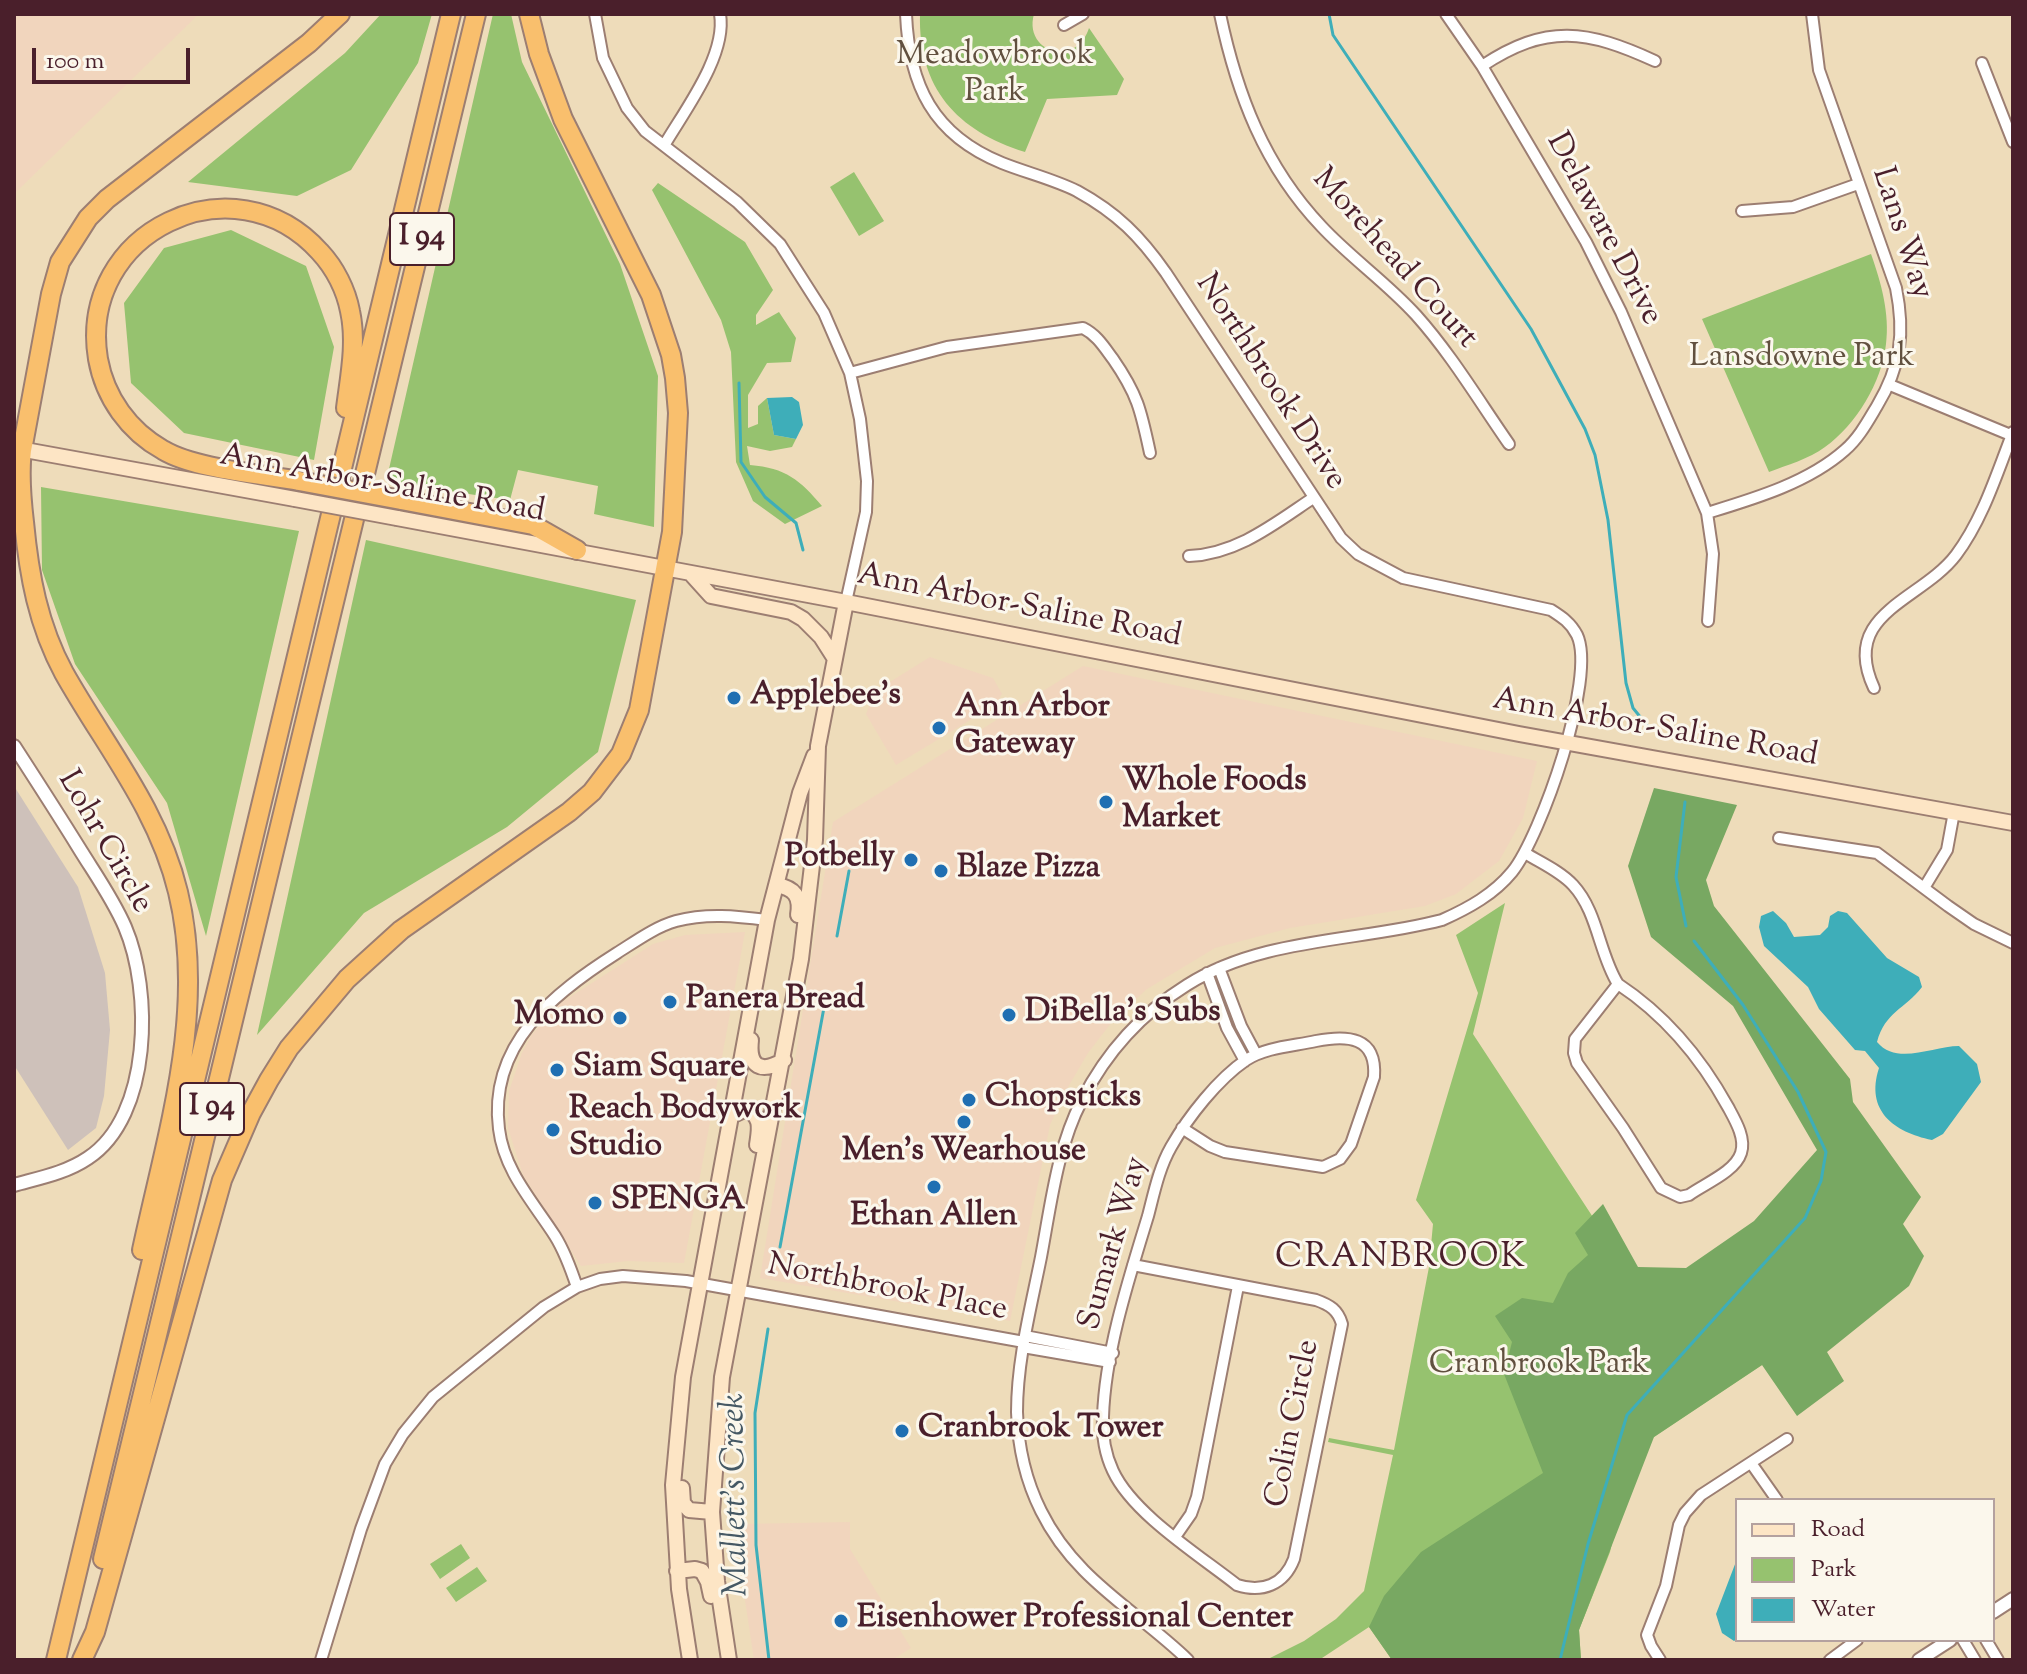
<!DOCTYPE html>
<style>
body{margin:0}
#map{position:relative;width:2027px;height:1674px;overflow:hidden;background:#eedcba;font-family:"Sorts Mill Goudy",serif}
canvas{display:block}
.frame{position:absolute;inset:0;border:16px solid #4a1f2b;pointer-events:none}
.legend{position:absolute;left:1735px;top:1498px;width:260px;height:144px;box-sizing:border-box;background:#fbf7ec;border:2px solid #b4a19f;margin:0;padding:10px 14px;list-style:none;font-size:24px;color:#4a1f2b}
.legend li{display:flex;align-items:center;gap:16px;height:40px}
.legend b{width:40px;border:2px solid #b4a19f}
.scale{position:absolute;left:32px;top:48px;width:158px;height:36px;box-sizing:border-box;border:4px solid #4a1f2b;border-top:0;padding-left:10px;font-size:24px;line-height:28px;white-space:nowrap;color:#4a1f2b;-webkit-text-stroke:6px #fbf7ec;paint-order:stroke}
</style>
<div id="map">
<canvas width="2027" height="1674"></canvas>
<div class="frame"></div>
<ul class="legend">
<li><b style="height:10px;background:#fde5c5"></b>Road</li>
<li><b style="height:22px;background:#96c26f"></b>Park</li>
<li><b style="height:22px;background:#3eaeb9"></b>Water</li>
</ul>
<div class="scale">100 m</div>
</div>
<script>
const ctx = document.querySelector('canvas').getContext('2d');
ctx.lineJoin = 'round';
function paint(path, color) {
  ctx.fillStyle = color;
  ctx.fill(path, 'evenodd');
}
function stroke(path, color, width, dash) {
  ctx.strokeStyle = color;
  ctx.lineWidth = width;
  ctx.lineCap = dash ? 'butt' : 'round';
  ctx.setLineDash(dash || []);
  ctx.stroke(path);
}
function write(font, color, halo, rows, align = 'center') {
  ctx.font = font + ' "Sorts Mill Goudy",serif';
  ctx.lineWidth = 6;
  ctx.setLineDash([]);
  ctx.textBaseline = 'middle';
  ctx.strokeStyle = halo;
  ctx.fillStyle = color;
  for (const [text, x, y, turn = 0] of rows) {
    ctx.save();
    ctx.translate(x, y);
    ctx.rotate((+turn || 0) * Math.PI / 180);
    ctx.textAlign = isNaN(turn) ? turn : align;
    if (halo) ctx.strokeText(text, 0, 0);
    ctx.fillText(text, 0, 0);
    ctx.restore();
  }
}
const built = new Path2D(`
 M14,14H199L14,194Z
 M930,657L993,678L1002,694L995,705L896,765L866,714L872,699L885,685Z
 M1083,666L1537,761L1523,818L1499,861L1456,894L1425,906L1290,928L1215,948L1147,989L1115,1018L1088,1053L1064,1094L1050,1125L1010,1321L760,1278L833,822Z
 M745,932L684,1263L628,1261L581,1266L523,1175L508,1128L509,1091L522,1053L531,1036L556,1006L653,944L685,935Z
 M850,1522V1549L911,1648L892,1660H754L745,1600L738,1524Z`);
const industrial = new Path2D(`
 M14,786L78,887L105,973L110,1030L104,1096L96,1128L68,1150L14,1065Z`);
const green = new Path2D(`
 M381,14H432L418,63L351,170L297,196L188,182L345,53Z
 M493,14H511L522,62L620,264L658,376L654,527L594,514L598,486L518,470L510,500L386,482Z
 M920,14H1034C1023,52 1076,69 1089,28L1124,79L1117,95L1047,99L1025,152C957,131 918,88 920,14Z
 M854,172L884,221L859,236L830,187Z
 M658,183L745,242L773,290L756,315V325L779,312L796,338L791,362L767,363L748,395V428L758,424V406L767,398L774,435L796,439L792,447L770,451L747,446L750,465C786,468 800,480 822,506L785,524L753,501L736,462L731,352L721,320L652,190Z
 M231,230L306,266L334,347L314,460L184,433L131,383L124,303L164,248Z
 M1871,254C1881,282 1890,314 1886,344C1882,382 1856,425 1825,447C1809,459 1787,465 1769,472L1702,319Z
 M41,487L299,531L206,936L167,803L75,664L42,570Z
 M366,540L636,600L598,752L507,827L364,913L257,1035Z
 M1505,903L1473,1034L1657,1315L1762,1365L1633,1451L1610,1552L1579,1630L1581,1660H1392L1369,1627L1319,1660H1266L1304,1641L1336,1619L1364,1591L1393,1455L1328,1442L1329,1438L1394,1450L1429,1267L1433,1224L1416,1200L1478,993L1456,935Z
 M461,1544L470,1558L440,1579L430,1564Z
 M477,1567L487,1581L456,1602L446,1588Z`);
const forest = new Path2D(`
 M1654,788L1737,805L1706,880L1714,906L1850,1079L1853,1102L1921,1197L1903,1224L1924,1256L1909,1286L1827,1352L1844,1381L1797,1416L1762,1365L1654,1437L1579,1630L1581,1660H1392L1369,1627L1384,1596L1421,1552L1543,1473L1504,1374L1512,1342L1495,1316L1522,1298L1553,1303L1568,1273L1588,1255L1575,1233L1603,1204L1638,1267L1686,1268L1754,1221L1817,1150L1733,1006L1651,937L1628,866Z`);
const water = new Path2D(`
 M792,397L799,402L803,425L796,439L774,435L767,398Z
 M1773,911L1786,923L1794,937L1820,935L1828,927L1830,916L1838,911L1847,913L1887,958L1919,977L1922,987C1905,1009 1885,1012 1877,1042C1897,1066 1933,1046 1959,1046L1977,1064L1981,1082L1943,1134L1932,1140C1894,1132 1865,1111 1879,1068L1865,1051L1855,1050L1819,1009L1808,987L1764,946L1759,927L1761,916Z
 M1737,1559V1639L1734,1641L1722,1633L1716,1614Z`);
const stream = new Path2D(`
 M1329,14L1333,35L1531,329L1585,429L1595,455L1608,520L1626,683L1633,708L1650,729
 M739,383L741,462L765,497L796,523L803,550
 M1685,802L1676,877L1686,926
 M837,936L849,871
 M780,1247L825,1002
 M768,1329L755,1413L756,1545L769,1660
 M1560,1660L1588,1544L1627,1415L1805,1218L1821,1181L1826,1152L1798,1092L1743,1005L1694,941`);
const minor = new Path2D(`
 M595,14L603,58L627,108L645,131L737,202L780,244L824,313L850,373L860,419L867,481L866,512L846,602
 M906,14C909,85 933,135 1002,163C1027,173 1053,179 1077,191C1117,213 1140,236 1166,273L1341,538L1358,554L1403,578L1551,610C1562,617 1571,623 1577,635C1597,677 1541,836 1512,872C1494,894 1469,908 1442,920C1358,942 1263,937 1187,985C1142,1013 1106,1053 1082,1100C1057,1148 1051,1204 1041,1257C1031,1307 1017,1360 1017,1412C1018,1445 1026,1481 1041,1511C1075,1580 1135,1609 1188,1660
 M1220,14C1237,94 1264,166 1322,227C1351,258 1387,283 1416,315C1451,354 1479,401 1509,444
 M1446,14L1482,66L1586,242L1621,312L1707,513L1713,554L1708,621
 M1064,25L1083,14
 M1982,63L2013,142
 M1482,66C1547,23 1587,30 1655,61
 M665,144C685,110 727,55 720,14
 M1742,211L1793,207L1858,184
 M850,373L947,347L1083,328C1097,335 1104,347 1113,359C1138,395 1141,411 1150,453
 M1890,385L2013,436
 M1707,513C1753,499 1808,483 1845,450C1859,438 1868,421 1877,406C1901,366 1905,333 1896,288L1819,70L1812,14
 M1189,556C1237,554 1274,524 1313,498
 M1874,688C1839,613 1921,601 1956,555C1983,519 1997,473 2013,432
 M1779,838L1877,853L1948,906L1974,924L2013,943
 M1525,853C1541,863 1560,871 1573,885C1598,912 1599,954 1618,984
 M1924,888L1947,850L1954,812
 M1219,968L1241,1026L1256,1054
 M1207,973L1227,1028L1245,1061
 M1618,984C1665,1015 1701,1058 1728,1107C1735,1120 1746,1138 1741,1153C1735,1172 1704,1184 1689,1195L1680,1197L1661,1188L1623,1128L1577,1063L1574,1053L1575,1039Z
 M1133,1265L1316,1300C1330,1305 1338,1310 1342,1324L1294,1559C1284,1585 1262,1593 1237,1585C1199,1555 1133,1514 1113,1471C1105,1454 1102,1436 1103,1417C1105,1352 1129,1278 1148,1216C1154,1193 1159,1168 1171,1147C1188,1117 1218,1079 1246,1060C1266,1047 1294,1046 1316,1041C1347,1035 1377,1036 1374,1077L1351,1144L1340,1159L1323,1167L1225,1152L1210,1146L1182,1128
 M577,1287C571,1269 565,1252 555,1236C534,1203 504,1171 499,1129C488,1044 554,993 617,953C636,941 655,927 676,921C706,913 736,916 767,920
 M1025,1336L1113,1353
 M1023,1347L1110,1362
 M1751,1463L1777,1500
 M1175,1537L1191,1514L1197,1497L1238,1286
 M1963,1640L1975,1660
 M1986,1640L1998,1660
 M321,1660L361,1529L385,1464L403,1434L433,1397L544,1307L577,1287L600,1279L623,1276L686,1281L1024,1342
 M1660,1660L1651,1646L1647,1635L1666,1586L1679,1525L1685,1513L1701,1495L1787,1439
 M1830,1660L1857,1640`);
const tertiary = new Path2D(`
 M14,746C36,780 58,814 79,848C95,874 113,899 125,927C152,990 152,1116 88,1158C66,1173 39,1178 14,1185
 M1993,1612L2013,1599
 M1919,1660L1950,1640`);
const secondary = new Path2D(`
 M14,448L295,499
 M397,518L846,602L1519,734L2013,823
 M692,575L711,596L791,612L803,619L821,637L835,659
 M776,885C795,888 801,897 798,915
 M751,1040C748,1067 761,1074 784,1060
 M731,1116L746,1109C763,1117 759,1130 757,1145
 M682,1488L683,1503L689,1510L712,1512
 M677,1571L695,1569L702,1571L708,1582L711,1596
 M690,1660L679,1589L673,1485L683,1377L767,920L800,793L814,756
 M729,1660L717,1581L712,1512L722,1377L801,959L815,840L818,746L846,602`);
const motorway = new Path2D(`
 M299,481C260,474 195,469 163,450C129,431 105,398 98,359C77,232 234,156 320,252C335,268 346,290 350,311C357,343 350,376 346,408
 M401,500L533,525L577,550
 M142,1250C167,1133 207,1011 178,892C158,809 105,746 64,673C38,625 29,575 24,522C21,497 19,474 22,450L51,294L60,262L88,218L107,199L309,43L340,14
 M103,1559L476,14
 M56,1660L451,14
 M82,1660L95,1632L222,1180L251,1113L269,1080L289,1048L347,979L401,930L569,812L592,792L621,754L639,710L672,532L678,413L675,378L671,355L651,295L563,119L539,54L529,14`);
const secondaryBridge = new Path2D(`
 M295,499L397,518`);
const motorwayBridge = new Path2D(`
 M299,481L401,500`);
const markers = [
 [734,698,8,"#1f6fb2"],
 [939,728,8,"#1f6fb2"],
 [1106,802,8,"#1f6fb2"],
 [911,860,8,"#1f6fb2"],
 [941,871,8,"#1f6fb2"],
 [670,1002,8,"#1f6fb2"],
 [1009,1015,8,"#1f6fb2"],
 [620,1018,8,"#1f6fb2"],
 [557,1070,8,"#1f6fb2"],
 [969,1100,8,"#1f6fb2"],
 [964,1122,8,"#1f6fb2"],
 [553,1130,8,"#1f6fb2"],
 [934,1187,8,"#1f6fb2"],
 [595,1203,8,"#1f6fb2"],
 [902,1431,8,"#1f6fb2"],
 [841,1621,8,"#1f6fb2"]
];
const shields = [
 [422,239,64],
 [212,1109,64]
];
const shieldNames = [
 ["I 94",422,239],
 ["I 94",212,1109]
];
const parkNames = [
 ["Meadowbrook",995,58],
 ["Park",995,95],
 ["Lansdowne Park",1802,360],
 ["Cranbrook Park",1539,1367]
];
const streetNames = [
 ["Delaware Drive",1602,230,62],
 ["Lans Way",1900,234,72],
 ["Morehead Court",1393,260,48],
 ["Northbrook Drive",1269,383,57],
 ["Ann Arbor-Saline Road",382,486,10],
 ["Ann Arbor-Saline Road",1019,608,11],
 ["Ann Arbor-Saline Road",1655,730,10],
 ["Lohr Circle",103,843,60],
 ["Sumark Way",1116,1244,-74],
 ["Northbrook Place",887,1290,11],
 ["Colin Circle",1295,1424,-79]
];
const poiNames = [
 ["Applebee's",750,698],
 ["Ann Arbor",955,710],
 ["Gateway",955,747],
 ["Whole Foods",1122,784],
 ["Market",1122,821],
 ["Potbelly",895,860,"right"],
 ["Blaze Pizza",957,871],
 ["Panera Bread",686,1002],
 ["DiBella's Subs",1025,1015],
 ["Momo",604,1018,"right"],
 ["Siam Square",573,1070],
 ["Chopsticks",985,1100],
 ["Reach Bodywork",569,1112],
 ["Studio",569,1149],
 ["Men's Wearhouse",964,1154,"center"],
 ["SPENGA",611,1203],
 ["Ethan Allen",934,1219,"center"],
 ["Cranbrook Tower",918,1431],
 ["Eisenhower Professional Center",857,1621]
];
const neighbourhoodNames = [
 ["CRANBROOK",1401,1260]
];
const waterNames = [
 ["Mallett's Creek",738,1495,-91]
];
paint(built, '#f1d5bd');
paint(industrial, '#cec1ba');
paint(green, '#96c26f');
paint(forest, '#78a862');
paint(water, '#3eaeb9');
stroke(stream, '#3eaeb9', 3);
stroke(minor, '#9c7e72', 14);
stroke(tertiary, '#9c7e72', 16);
stroke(secondary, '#9c7e72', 18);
stroke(motorway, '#9c7e72', 22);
stroke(minor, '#fff', 10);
stroke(tertiary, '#fff', 12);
stroke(secondary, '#fde5c5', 14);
stroke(motorway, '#f9bf6d', 18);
stroke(secondaryBridge, '#9c7e72', 18, []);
stroke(motorwayBridge, '#9c7e72', 22, []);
stroke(secondaryBridge, '#fde5c5', 14);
stroke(motorwayBridge, '#f9bf6d', 18);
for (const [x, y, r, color] of markers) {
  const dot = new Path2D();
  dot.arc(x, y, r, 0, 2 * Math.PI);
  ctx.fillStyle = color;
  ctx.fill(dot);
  stroke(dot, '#fbf7ec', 3);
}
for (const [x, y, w] of shields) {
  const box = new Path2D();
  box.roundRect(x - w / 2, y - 26, w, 52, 6);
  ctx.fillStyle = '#fbf7ec';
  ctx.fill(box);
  stroke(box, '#4a1f2b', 2);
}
write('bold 30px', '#4a1f2b', null, shieldNames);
write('32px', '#61503f', '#fbf7ec', parkNames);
write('32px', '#4a1f2b', '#fbf7ec', streetNames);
write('bold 32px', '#4a1f2b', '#fbf7ec', poiNames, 'left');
ctx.letterSpacing = '2px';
write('34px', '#4a1f2b', '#fbf7ec', neighbourhoodNames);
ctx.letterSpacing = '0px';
write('italic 34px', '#455864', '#fbf7ec', waterNames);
</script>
